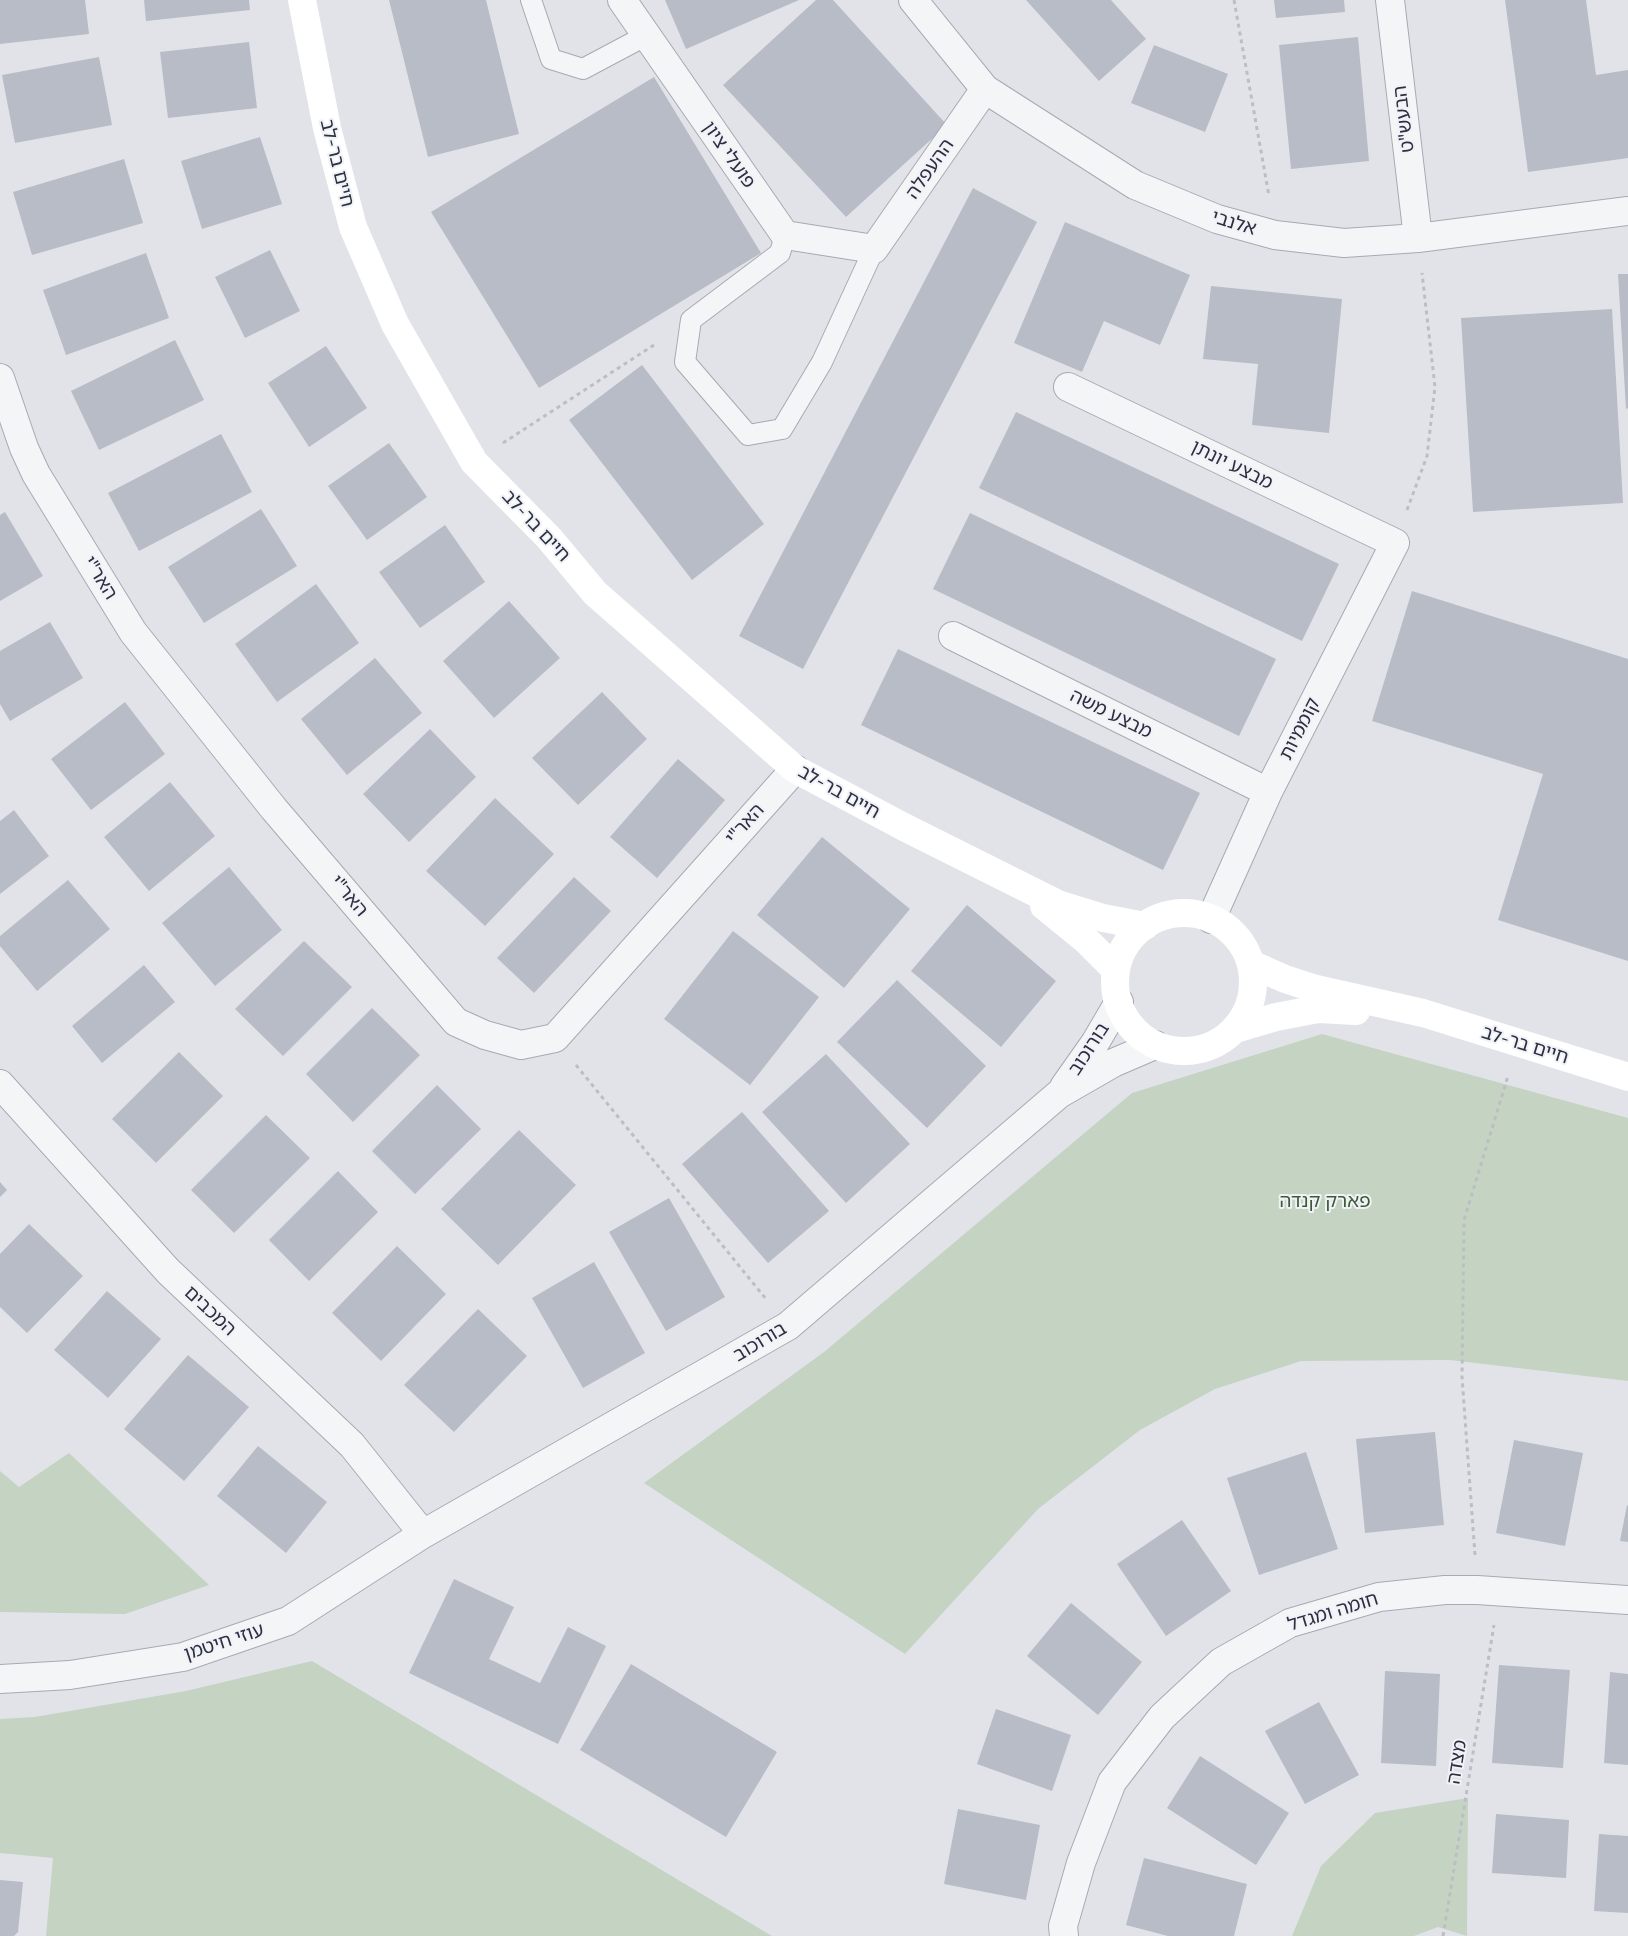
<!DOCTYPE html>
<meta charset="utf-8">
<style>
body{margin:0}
canvas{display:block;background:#e1e3e9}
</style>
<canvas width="1628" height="1936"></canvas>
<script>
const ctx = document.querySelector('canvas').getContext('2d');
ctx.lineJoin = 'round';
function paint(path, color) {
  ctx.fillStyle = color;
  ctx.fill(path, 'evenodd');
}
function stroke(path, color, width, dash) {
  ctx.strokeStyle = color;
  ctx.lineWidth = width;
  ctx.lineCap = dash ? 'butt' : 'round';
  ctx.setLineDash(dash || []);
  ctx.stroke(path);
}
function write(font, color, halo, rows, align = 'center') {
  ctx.font = font + ' Mulish,"Noto Sans Hebrew",sans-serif';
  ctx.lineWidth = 4;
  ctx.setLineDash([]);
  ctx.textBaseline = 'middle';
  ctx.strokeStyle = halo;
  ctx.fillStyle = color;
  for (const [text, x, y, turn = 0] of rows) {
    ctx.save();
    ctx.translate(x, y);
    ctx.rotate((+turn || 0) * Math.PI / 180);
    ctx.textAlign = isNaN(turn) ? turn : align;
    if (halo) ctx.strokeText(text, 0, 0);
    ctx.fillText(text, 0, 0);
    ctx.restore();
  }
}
const green = new Path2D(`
 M1322,1034L1628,1118V1381L1450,1360L1301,1361L1215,1389L1140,1430L1038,1509L905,1654L644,1483L824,1352L1132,1093Z
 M69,1453L209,1585L125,1614L0,1612V1471L19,1487Z
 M312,1661L772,1936H46L53,1858L0,1853V1719L35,1717L186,1691Z
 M1468,1798L1467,1936L1438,1927L1414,1936H1292L1321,1866L1375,1813Z`);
const building = new Path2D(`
 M0,0H85L89,34L0,44Z
 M144,0H249L250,10L146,21Z
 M389,0H486L519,134L428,157Z
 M665,0H799L686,49Z
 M816,0H833L947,125L846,217L723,85Z
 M1026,0H1111L1146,39L1099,81Z
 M1274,0H1344L1345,12L1276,18Z
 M1505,0H1586L1596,75L1628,70V158L1528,172Z
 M1358,37L1369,161L1291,169L1279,45Z
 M249,42L257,108L168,118L160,52Z
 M1154,45L1228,74L1205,132L1131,103Z
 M99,57L112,125L15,143L2,75Z
 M654,77L761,253L539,388L431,212Z
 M260,137L282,204L202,229L181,161Z
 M124,159L143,223L32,255L13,192Z
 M973,188L1037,222L803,669L739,636Z
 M1065,222L1190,275L1160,345L1104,321L1082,372L1014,343Z
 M270,250L300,311L245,338L215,277Z
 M146,253L169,318L66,355L43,290Z
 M1618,274H1628V408L1626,409Z
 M1211,286L1342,299L1329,433L1252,425L1258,364L1203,359Z
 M1612,309L1623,503L1473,512L1461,318Z
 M175,340L204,400L99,450L71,391Z
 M326,346L367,408L309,447L268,383Z
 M642,365L764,524L692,580L569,420Z
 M1016,412L1339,564L1302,641L979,488Z
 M221,434L252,492L139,551L108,493Z
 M389,443L427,497L367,540L328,486Z
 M261,509L297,566L204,623L168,567Z
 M5,512L43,576L0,601V515Z
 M970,513L1276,659L1239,736L933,589Z
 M445,525L485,582L420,628L379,572Z
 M316,584L359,643L277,702L235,644Z
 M1412,591L1628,659V961L1498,920L1543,774L1372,721Z
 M509,601L560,658L494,718L443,661Z
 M50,622L83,678L10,721L0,704V651Z
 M898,649L1200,793L1163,870L861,725Z
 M375,658L422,713L347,775L301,719Z
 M602,692L647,739L578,805L532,758Z
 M125,702L165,754L91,810L51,759Z
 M430,729L476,777L409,842L363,794Z
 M678,759L725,800L657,878L610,837Z
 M170,782L215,836L149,891L104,837Z
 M495,798L554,854L485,926L426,871Z
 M14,810L49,856L0,894V821Z
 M822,837L910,909L844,988L757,915Z
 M229,867L282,930L215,986L162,923Z
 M574,877L611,911L534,993L497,958Z
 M68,880L110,929L37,991L0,946V936Z
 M967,905L1056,981L1001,1047L911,971Z
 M733,931L819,997L750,1085L664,1019Z
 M304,941L352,987L283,1056L235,1009Z
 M144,965L175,1002L102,1063L72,1026Z
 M897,980L986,1066L927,1128L837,1042Z
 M372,1008L420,1055L353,1122L306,1074Z
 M179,1052L223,1096L156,1163L112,1119Z
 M826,1054L910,1144L846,1203L762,1112Z
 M437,1085L481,1129L415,1194L372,1151Z
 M742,1112L829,1211L768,1263L682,1164Z
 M266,1115L310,1158L234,1233L191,1190Z
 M519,1130L576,1185L498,1265L441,1209Z
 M338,1171L378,1212L309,1281L269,1240Z
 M0,1182L7,1190L0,1197Z
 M669,1198L725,1297L666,1331L609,1232Z
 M29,1224L83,1276L27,1333L0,1307V1254Z
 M397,1246L446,1294L381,1361L332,1313Z
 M594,1262L645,1353L583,1388L532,1298Z
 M107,1291L161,1339L108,1398L54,1350Z
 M478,1309L527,1356L454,1432L404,1385Z
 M188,1355L249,1407L184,1481L124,1429Z
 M1435,1432L1444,1525L1365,1533L1356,1439Z
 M1514,1440L1583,1453L1565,1546L1496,1533Z
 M258,1446L327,1502L286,1553L217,1496Z
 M1306,1452L1338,1549L1259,1575L1227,1478Z
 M1627,1505L1628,1506V1542L1620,1541Z
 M1182,1520L1231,1591L1166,1636L1117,1564Z
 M454,1579L514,1607L489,1659L540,1683L568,1627L606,1646L558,1744L409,1673Z
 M1071,1603L1142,1662L1098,1715L1027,1656Z
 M631,1664L777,1752L726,1837L580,1750Z
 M1499,1665L1570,1670L1563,1768L1492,1763Z
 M1385,1671L1440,1674L1436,1766L1381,1763Z
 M1610,1672L1628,1674V1765L1604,1763Z
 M1319,1702L1359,1775L1305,1804L1265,1731Z
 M996,1709L1071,1735L1052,1791L977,1764Z
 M1200,1756L1289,1813L1256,1865L1167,1808Z
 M958,1809L1040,1825L1026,1900L944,1884Z
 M1496,1814L1569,1820L1566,1878L1492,1873Z
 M1599,1834L1628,1836V1913L1594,1911Z
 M1144,1858L1247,1884L1234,1936H1168L1126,1925Z
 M0,1880L23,1882L18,1932L14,1936H0Z`);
const path = new Path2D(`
 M1234,0L1269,196
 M503,443L657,343
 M1407,510L1427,456L1435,387L1422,273
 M576,1065L766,1299
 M1475,1555L1462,1377L1464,1220L1508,1076
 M1443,1936L1494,1625`);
const lane = new Path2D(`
 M531,0L551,59L583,69L647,35
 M785,235L780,253L691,320L685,362L748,435L782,429L822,362L874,249`);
const street = new Path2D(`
 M622,0L785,235L874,249L985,89
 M913,0L985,89L1135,185L1217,219L1275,235L1344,243L1418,238L1628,211
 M1390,0L1418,238
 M0,378L24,448L36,474L133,632L274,809L456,1022L485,1035L521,1045L555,1038L795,769
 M1068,387L1395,543L1268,792L1211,919
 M953,636L1268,792
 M0,1084L168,1271L352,1445L423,1534
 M1064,1087L1095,1043L1119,1002
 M0,1679L70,1675L183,1657L288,1621L423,1534L788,1326L1059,1094L1113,1063L1155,1045
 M1064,1936L1063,1926L1081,1863L1112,1782L1162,1717L1221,1662L1290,1623L1379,1597L1445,1590H1477L1628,1600`);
const secondary = new Path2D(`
 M302,0L327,128L353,227L395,324L474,462L549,538L595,593L795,769L904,827L1058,904L1103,918L1145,926
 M1044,906L1087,941L1116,970
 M1115 982a69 69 0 1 1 138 0a69 69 0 1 1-138 0Z
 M1251,964L1285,979L1316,989L1423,1013L1628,1077
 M1235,1029L1276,1017L1318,1009L1356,1011`);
const streetNames = [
 ["הבעש\"ט",1404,119,-97],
 ["פועלי ציון",729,155,55],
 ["חיים בר-לב",337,163,76],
 ["ההעפלה",930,169,-55],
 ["אלנבי",1234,223,17],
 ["מבצע יונתן",1232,465,26],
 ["חיים בר-לב",536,526,47],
 ["האר\"י",100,578,58],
 ["מבצע משה",1111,714,26],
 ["קוממיות",1300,729,-63],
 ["חיים בר-לב",839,792,29],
 ["האר\"י",745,824,-48],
 ["האר\"י",349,896,50],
 ["חיים בר-לב",1525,1045,17],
 ["בורוכוב",1089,1049,-57],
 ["המכבים",210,1311,43],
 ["בורוכוב",760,1342,-31],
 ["חומה ומגדל",1333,1612,-17],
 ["עוזי חיטמן",224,1642,-18],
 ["מצדה",1457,1762,-81]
];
const parkNames = [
 ["פארק קנדה",1325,1201]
];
paint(green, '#c5d3c3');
paint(building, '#b8bcc6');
stroke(lane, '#a6aab3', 22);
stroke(street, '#a6aab3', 30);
stroke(path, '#bbbec4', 3, [4, 4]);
stroke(lane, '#f4f5f7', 20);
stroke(street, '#f4f5f7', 28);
stroke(secondary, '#fff', 28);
write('19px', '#2a3040', '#f1f2f7', streetNames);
write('19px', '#3b5b38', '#f1f2f7', parkNames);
</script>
